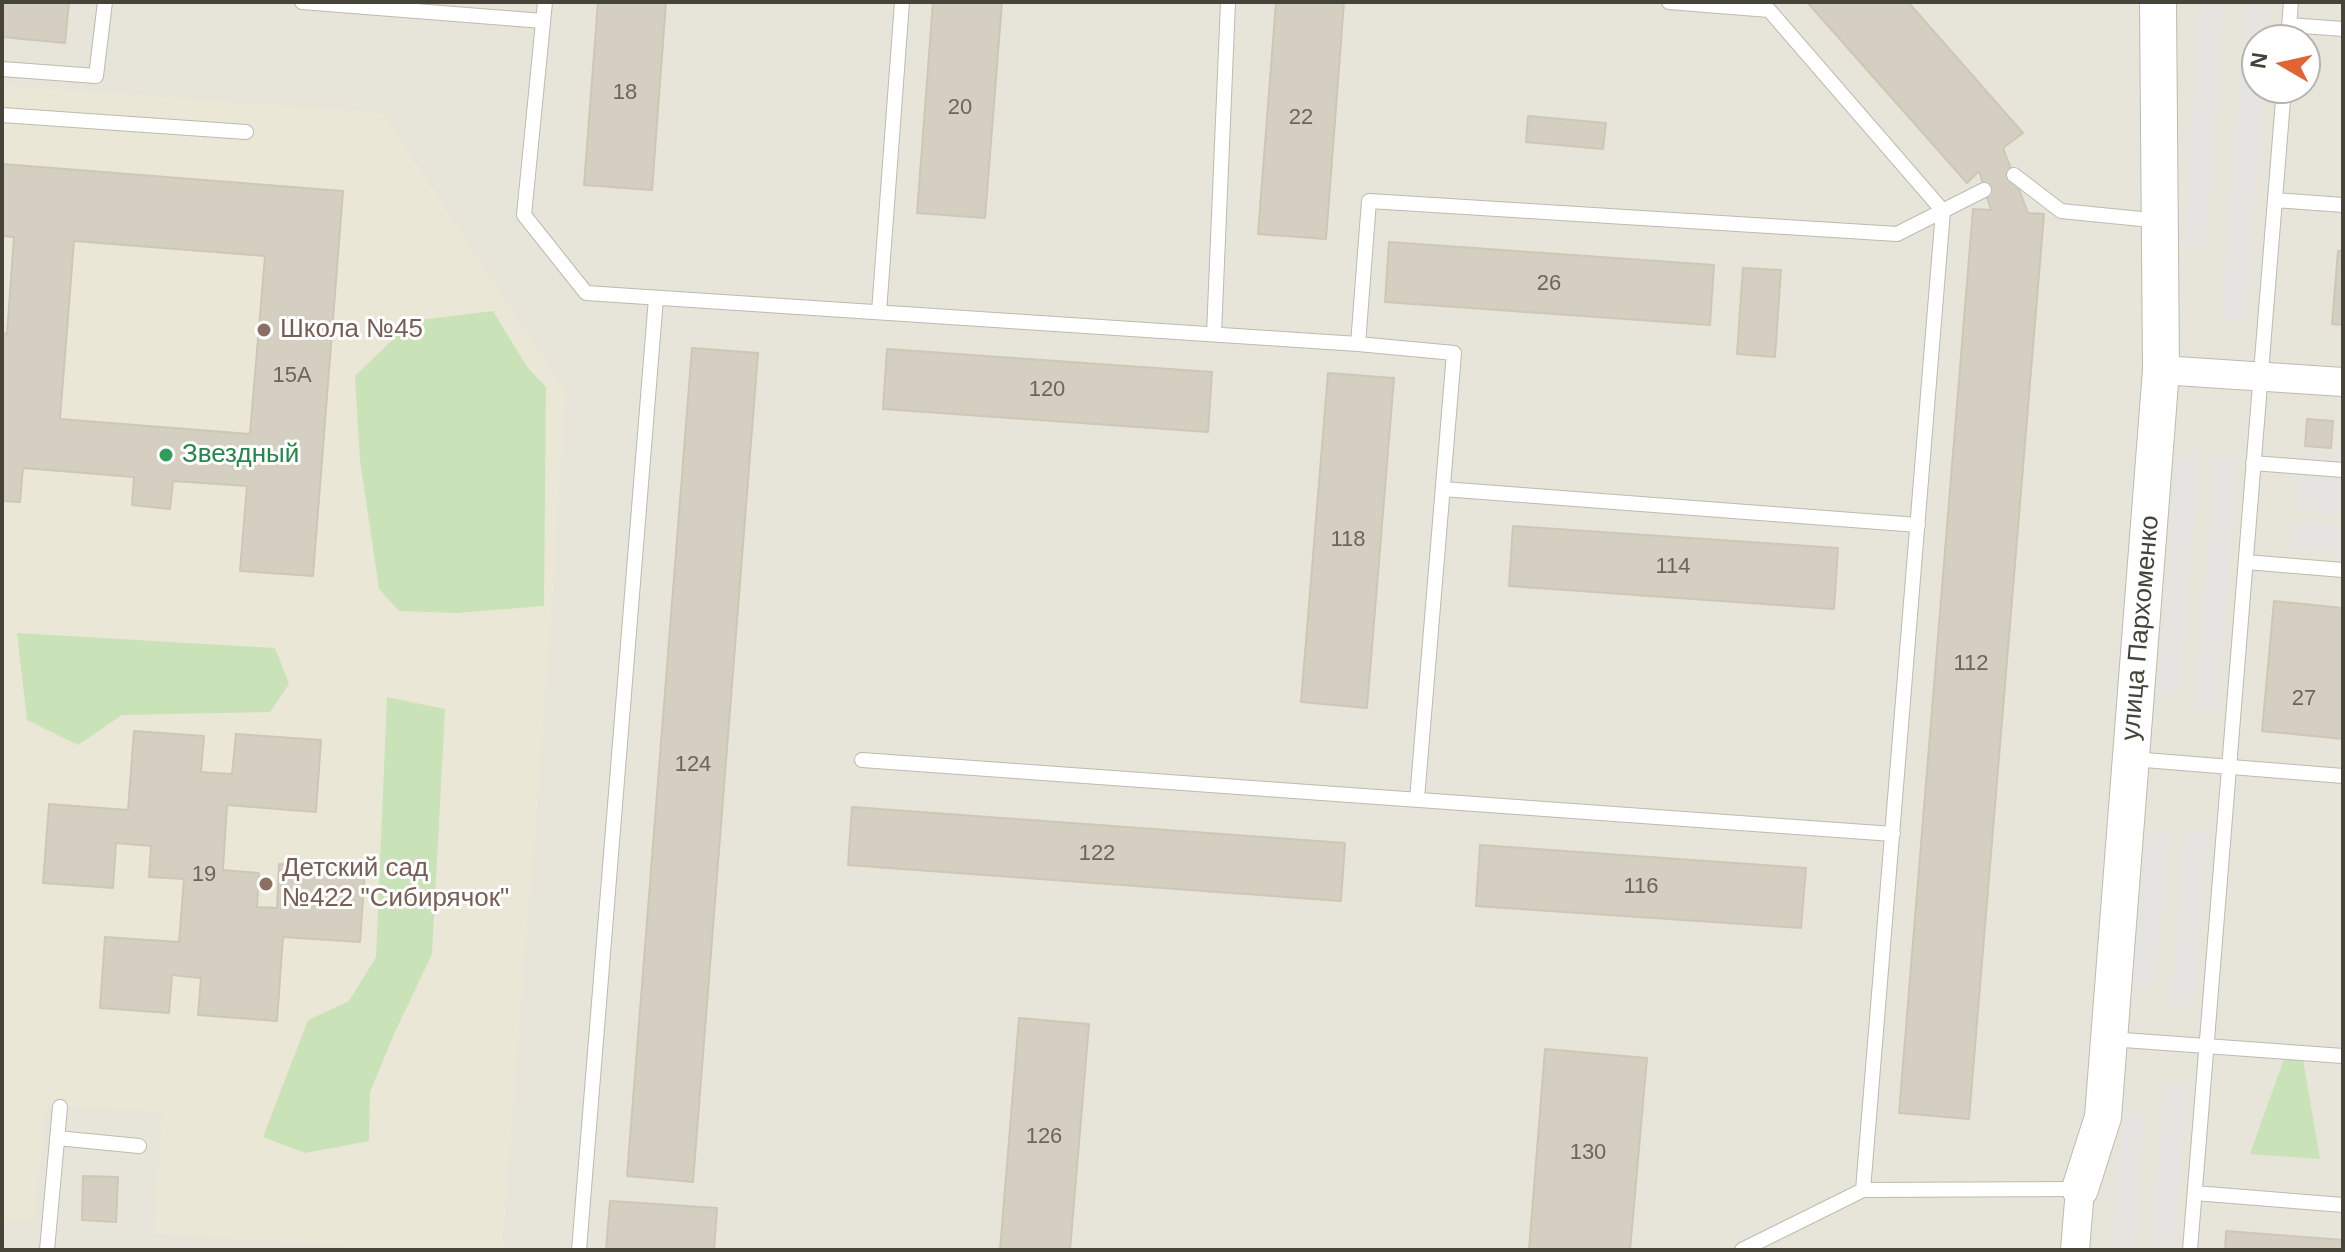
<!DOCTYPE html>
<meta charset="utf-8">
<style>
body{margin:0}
#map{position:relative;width:2345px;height:1252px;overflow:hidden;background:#f3f2eb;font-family:Helvetica,sans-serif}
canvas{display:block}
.frame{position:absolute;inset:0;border:4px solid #464339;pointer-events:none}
.north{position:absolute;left:2241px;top:24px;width:80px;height:80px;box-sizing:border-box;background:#fff;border:2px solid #b5b4b0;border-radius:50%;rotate:279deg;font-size:22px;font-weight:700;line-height:32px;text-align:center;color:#464339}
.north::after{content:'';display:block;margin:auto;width:28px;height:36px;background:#e16434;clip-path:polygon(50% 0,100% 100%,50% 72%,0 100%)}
</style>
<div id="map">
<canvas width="2345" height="1252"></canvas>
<div class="frame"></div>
<div class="north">N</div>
</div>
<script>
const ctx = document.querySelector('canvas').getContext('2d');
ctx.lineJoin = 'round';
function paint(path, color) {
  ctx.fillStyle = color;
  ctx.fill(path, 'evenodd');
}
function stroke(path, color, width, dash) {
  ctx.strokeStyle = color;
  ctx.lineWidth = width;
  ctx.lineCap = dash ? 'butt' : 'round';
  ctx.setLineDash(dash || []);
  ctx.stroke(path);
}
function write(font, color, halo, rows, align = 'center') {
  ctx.font = font + ' Helvetica,sans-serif';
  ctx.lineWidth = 6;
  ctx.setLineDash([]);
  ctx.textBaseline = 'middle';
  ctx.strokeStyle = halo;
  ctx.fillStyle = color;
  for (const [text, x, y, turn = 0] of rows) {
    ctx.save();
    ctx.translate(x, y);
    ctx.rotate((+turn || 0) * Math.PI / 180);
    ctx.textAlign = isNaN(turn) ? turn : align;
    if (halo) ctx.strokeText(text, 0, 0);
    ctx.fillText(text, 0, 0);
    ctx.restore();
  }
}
const residential = new Path2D(`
 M2,2H2343V1250H2ZM2257,40H2305V88H2257Z`);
const education = new Path2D(`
 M2,85L383,113L566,392L548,663L502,1250H391L154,1233L162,1111L46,1106L34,1221L2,1220Z`);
const green = new Path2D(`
 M493,311L527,367L546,387L544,606L457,613L399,611L379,589L360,460L355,376L412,321Z
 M17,633L275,648L289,684L270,712L122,715L78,745L27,720Z
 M387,697L445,709L432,954L394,1034L370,1092L369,1141L305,1153L263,1137L308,1020L349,1001L376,957Z
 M2284,1059L2303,1060L2320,1159L2250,1154Z`);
const parking = new Path2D(`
 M2201,2H2224L2206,246L2183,244Z
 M2247,2H2271L2268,40H2257V88H2264L2245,321L2221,319Z
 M2343,440V514L2295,510L2300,451L2341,454Z
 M2177,454L2199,456L2179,697L2157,695Z
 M2216,458L2238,460L2218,710L2195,708Z
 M2295,523L2343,526V554L2292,550Z
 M2146,830L2169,832L2156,987L2134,986Z
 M2186,831L2208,833L2194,1007L2171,1005Z
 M2165,1082L2188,1084L2174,1250H2151Z
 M2123,1115L2145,1117L2135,1250H2112Z`);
const building = new Path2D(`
 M2,2H69L65,43L2,37Z
 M598,2H666L652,190L584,185Z
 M933,2H1002L985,218L917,213Z
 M1276,2H1344L1326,239L1258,234Z
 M1807,2H1908L2023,133L2003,148L2028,213L2044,214L1969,1119L1899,1113L1973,209L1991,210L1979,171L1967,183Z
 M1528,116L1606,123L1603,149L1526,142Z
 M2,164L343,191L313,576L240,571L247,486L173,481L170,509L132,505L134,477L23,468L20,502L2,501V333L7,334L14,237L2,236ZM74,241L265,256L250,434L60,419Z
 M1389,242L1714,265L1710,325L1385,302Z
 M2338,251H2343V325L2332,324Z
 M1743,268L1781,270L1775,357L1737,354Z
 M692,348L758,353L693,1182L627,1176Z
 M887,349L1212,372L1208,432L883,409Z
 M1328,373L1394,378L1367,708L1301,702Z
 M2307,419L2333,421L2331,448L2305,446Z
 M1513,526L1838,548L1834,609L1509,586Z
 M2274,601L2343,608V739L2262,731Z
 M134,731L204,736L201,772L232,774L236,734L321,740L316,812L227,805L223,870L259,873L257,907L277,908L279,864L365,870L360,942L283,937L277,1021L198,1015L201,978L172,975L169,1013L100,1008L105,937L179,942L184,879L149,877L151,846L116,843L113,888L43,883L49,804L128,810Z
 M852,807L1345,843L1341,901L848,865Z
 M1480,845L1806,868L1801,928L1476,906Z
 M1019,1018L1089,1024L1070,1250H1000Z
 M1545,1049L1647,1058L1630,1250H1529Z
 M83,1176L118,1177L116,1222L82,1220Z
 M610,1201L717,1208L714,1250H606Z
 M2226,1231L2343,1240V1250H2225Z`);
const service = new Path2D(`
 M302,2L543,21
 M545,2L524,215L586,293L1358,344L1369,201L1897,234L1984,190
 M1669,2L1769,10L1943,211L1863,1190
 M2289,25L2343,29
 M2288,40L2291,2
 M2,69L96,76L105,2
 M2,115L246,132
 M2014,175L2061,211L2161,221
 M2275,200L2343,205
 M879,312L902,2
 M1214,334L1228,2
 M1358,344L1454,353L1417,799
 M2253,463L2343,470
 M1443,489L1918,525
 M2246,562L2343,570
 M2132,759L2343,776
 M862,760L1893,834
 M2110,1039L2343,1056
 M57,1138L139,1146
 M2195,1193L2343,1205
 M47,1250L60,1107
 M579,1250L656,298
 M1742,1250L1863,1190L2079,1189
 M2190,1250L2284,88`);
const minor = new Path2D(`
 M2161,370L2343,382
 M2075,1250L2080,1189`);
const tertiary = new Path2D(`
 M2080,1189L2103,1117L2161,370L2158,2`);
const markers = [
 [264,330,8,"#8d6e63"],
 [166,455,8,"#2e9e5b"],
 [266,884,8,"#8d6e63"]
];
const numberNames = [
 ["18",625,93],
 ["20",960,108],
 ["22",1301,118],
 ["26",1549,284],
 ["15А",292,376],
 ["120",1047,390],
 ["118",1348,540],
 ["114",1673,567],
 ["112",1971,664],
 ["27",2304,699],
 ["124",693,765],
 ["122",1097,854],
 ["19",204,875],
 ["116",1641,887],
 ["126",1044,1137],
 ["130",1588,1153]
];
const educationNames = [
 ["Школа №45",280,330],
 ["Детский сад",282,869],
 ["№422 \"Сибирячок\"",282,899]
];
const leisureNames = [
 ["Звездный",182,455]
];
const streetNames = [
 ["улица Пархоменко",2141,628,-85]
];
paint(residential, '#e7e4d9');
paint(education, '#ebe7d6');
paint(green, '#cae2b8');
paint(parking, '#e5e4e1');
paint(building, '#d4cfc1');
stroke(building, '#cec7b5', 2);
stroke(service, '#bebaae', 16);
stroke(minor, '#bebaae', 30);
stroke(tertiary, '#bebaae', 38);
stroke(service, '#fff', 14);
stroke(minor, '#fff', 28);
stroke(tertiary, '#fff', 36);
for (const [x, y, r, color] of markers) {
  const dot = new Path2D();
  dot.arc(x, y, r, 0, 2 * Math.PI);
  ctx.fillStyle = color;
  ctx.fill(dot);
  stroke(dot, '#fff', 3);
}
write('22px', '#6a665b', null, numberNames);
write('26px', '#785e54', '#fff', educationNames, 'left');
write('26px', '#27864d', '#fff', leisureNames, 'left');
write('26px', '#464339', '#fff', streetNames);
</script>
